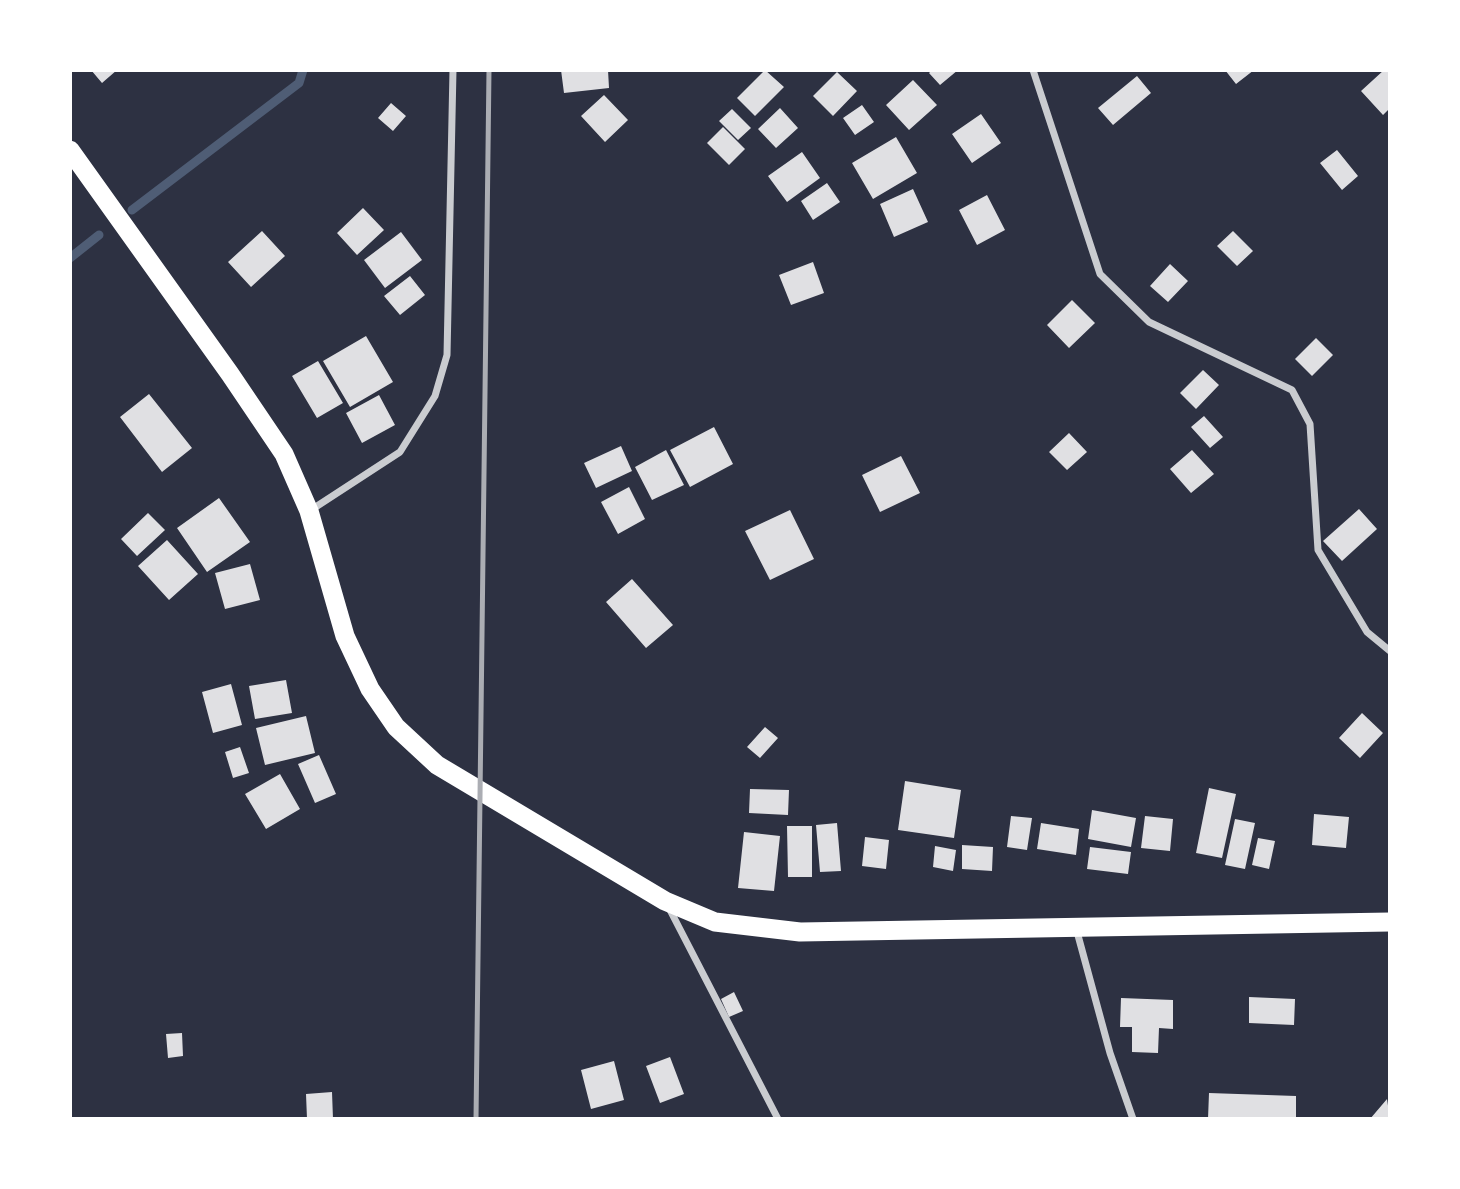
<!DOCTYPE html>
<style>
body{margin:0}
#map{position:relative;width:1460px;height:1189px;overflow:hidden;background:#2d3142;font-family:"Zilla Slab",serif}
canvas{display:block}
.frame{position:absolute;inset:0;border:72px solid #fff;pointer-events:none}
</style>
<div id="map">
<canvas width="1460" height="1189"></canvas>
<div class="frame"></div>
</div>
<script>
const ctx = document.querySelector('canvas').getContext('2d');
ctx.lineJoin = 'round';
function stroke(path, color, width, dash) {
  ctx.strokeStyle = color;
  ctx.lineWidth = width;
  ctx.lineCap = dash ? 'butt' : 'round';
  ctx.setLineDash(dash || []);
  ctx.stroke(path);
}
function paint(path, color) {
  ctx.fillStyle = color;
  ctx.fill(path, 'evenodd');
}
const stream = new Path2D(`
 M132,210L299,83L303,70
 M70,258L99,235`);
const building = new Path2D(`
 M91,70H117L102,83Z
 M561,70H608L609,88L564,93Z
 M765,70L784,87L755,116L737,98Z
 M932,70H958L940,85L929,73Z
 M1225,70H1254L1236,84Z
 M1384,70H1390V108L1383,115L1361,91Z
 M837,72L857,91L833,116L813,96Z
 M1137,76L1151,93L1113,125L1098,108Z
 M913,80L937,105L909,130L886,105Z
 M604,95L628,120L605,142L581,116Z
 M391,103L406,116L393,131L378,118Z
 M862,105L874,122L855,135L843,118Z
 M780,108L798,128L776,148L758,129Z
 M732,109L751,128L738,140L719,121Z
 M981,114L1001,143L972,163L952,134Z
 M723,127L745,149L729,165L707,143Z
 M896,137L917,173L873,199L852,163Z
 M1337,150L1358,176L1342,190L1320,163Z
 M802,152L820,178L787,202L768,176Z
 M827,183L840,202L813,220L801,201Z
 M913,189L928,222L894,237L880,204Z
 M987,195L1005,230L977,245L959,210Z
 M363,208L384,230L357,255L337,233Z
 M262,231L285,256L251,287L228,262Z
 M1233,231L1253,251L1237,266L1217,246Z
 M401,232L422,260L385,288L364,260Z
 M813,262L824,293L791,305L779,275Z
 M1170,264L1188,281L1168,302L1150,286Z
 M410,276L425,295L400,315L384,296Z
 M1072,300L1095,323L1069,348L1047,325Z
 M366,336L393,382L350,407L323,361Z
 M1316,338L1333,355L1312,376L1295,359Z
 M318,361L343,403L317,418L292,376Z
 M1203,370L1219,385L1196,409L1180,393Z
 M149,394L192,448L162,472L120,417Z
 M379,395L395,425L362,443L346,413Z
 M1204,416L1223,437L1210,448L1191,427Z
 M714,427L733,464L690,487L670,450Z
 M1069,433L1087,452L1067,470L1049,452Z
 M621,446L632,471L596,488L584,463Z
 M666,450L684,485L652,500L635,467Z
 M1192,450L1214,474L1191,493L1170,469Z
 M901,456L920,493L880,512L862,475Z
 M629,487L645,519L618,534L601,502Z
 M219,498L250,542L207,572L177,528Z
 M1359,509L1377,529L1342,561L1323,541Z
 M790,510L814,559L770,580L745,531Z
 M148,513L165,530L137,556L121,539Z
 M167,540L198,574L169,600L138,566Z
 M250,564L260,600L225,609L215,573Z
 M632,579L673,625L646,648L606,602Z
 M286,680L292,713L255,719L249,686Z
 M231,684L242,725L213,733L202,692Z
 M1362,713L1383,733L1360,758L1339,738Z
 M306,716L315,753L265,765L256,728Z
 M765,727L778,738L760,758L747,747Z
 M240,747L249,773L233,778L225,752Z
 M319,755L336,794L315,803L298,764Z
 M280,774L300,809L266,829L245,794Z
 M905,781L961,790L954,838L898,830Z
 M1209,788L1236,794L1222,858L1196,853Z
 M750,789L789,790L788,815L749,813Z
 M1092,810L1136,818L1131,847L1088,839Z
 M1314,814L1349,817L1346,848L1312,845Z
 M1011,816L1032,818L1027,850L1007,847Z
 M1145,816L1173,819L1170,851L1141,848Z
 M1235,819L1255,823L1245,869L1225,865Z
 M837,823L841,871L820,872L816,825Z
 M1041,823L1079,829L1076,855L1037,849Z
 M787,826H812V877H788Z
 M744,832L780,836L774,891L738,888Z
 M865,837L889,840L886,869L862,866Z
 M1258,838L1275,841L1269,869L1252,865Z
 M962,845L993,847L992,871L962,869Z
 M935,846L956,850L953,871L933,867Z
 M1090,847L1131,852L1128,874L1087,869Z
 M734,992L743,1011L729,1017L721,999Z
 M1249,997L1295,999L1294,1025L1249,1023Z
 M1121,998L1173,1000V1029L1159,1028L1158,1053L1132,1052V1027H1120Z
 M182,1033L183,1056L168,1058L166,1034Z
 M670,1057L684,1094L660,1103L646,1066Z
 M614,1061L624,1100L591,1109L581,1070Z
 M332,1092L333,1119H307L306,1094Z
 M1209,1093L1296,1096V1119H1208Z
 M1387,1099L1390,1119H1370Z`);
const minor = new Path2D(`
 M1033,70L1100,274L1149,322L1292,390L1310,424L1318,550L1367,632L1390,651
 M311,510L400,452L435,396L447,355L453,70
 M669,908L778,1119
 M1076,928L1110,1053L1133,1119`);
const trunk = new Path2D(`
 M70,150L230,374L284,454L309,511L345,636L370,689L396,727L437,765L665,901L715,922L800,932L1390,922`);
const rail = new Path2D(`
 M476,1119L489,70`);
stroke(stream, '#4f5d75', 9);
paint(building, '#e0e0e3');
stroke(minor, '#caccd0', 7);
stroke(trunk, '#fff', 19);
stroke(rail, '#abadb3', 5);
</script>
